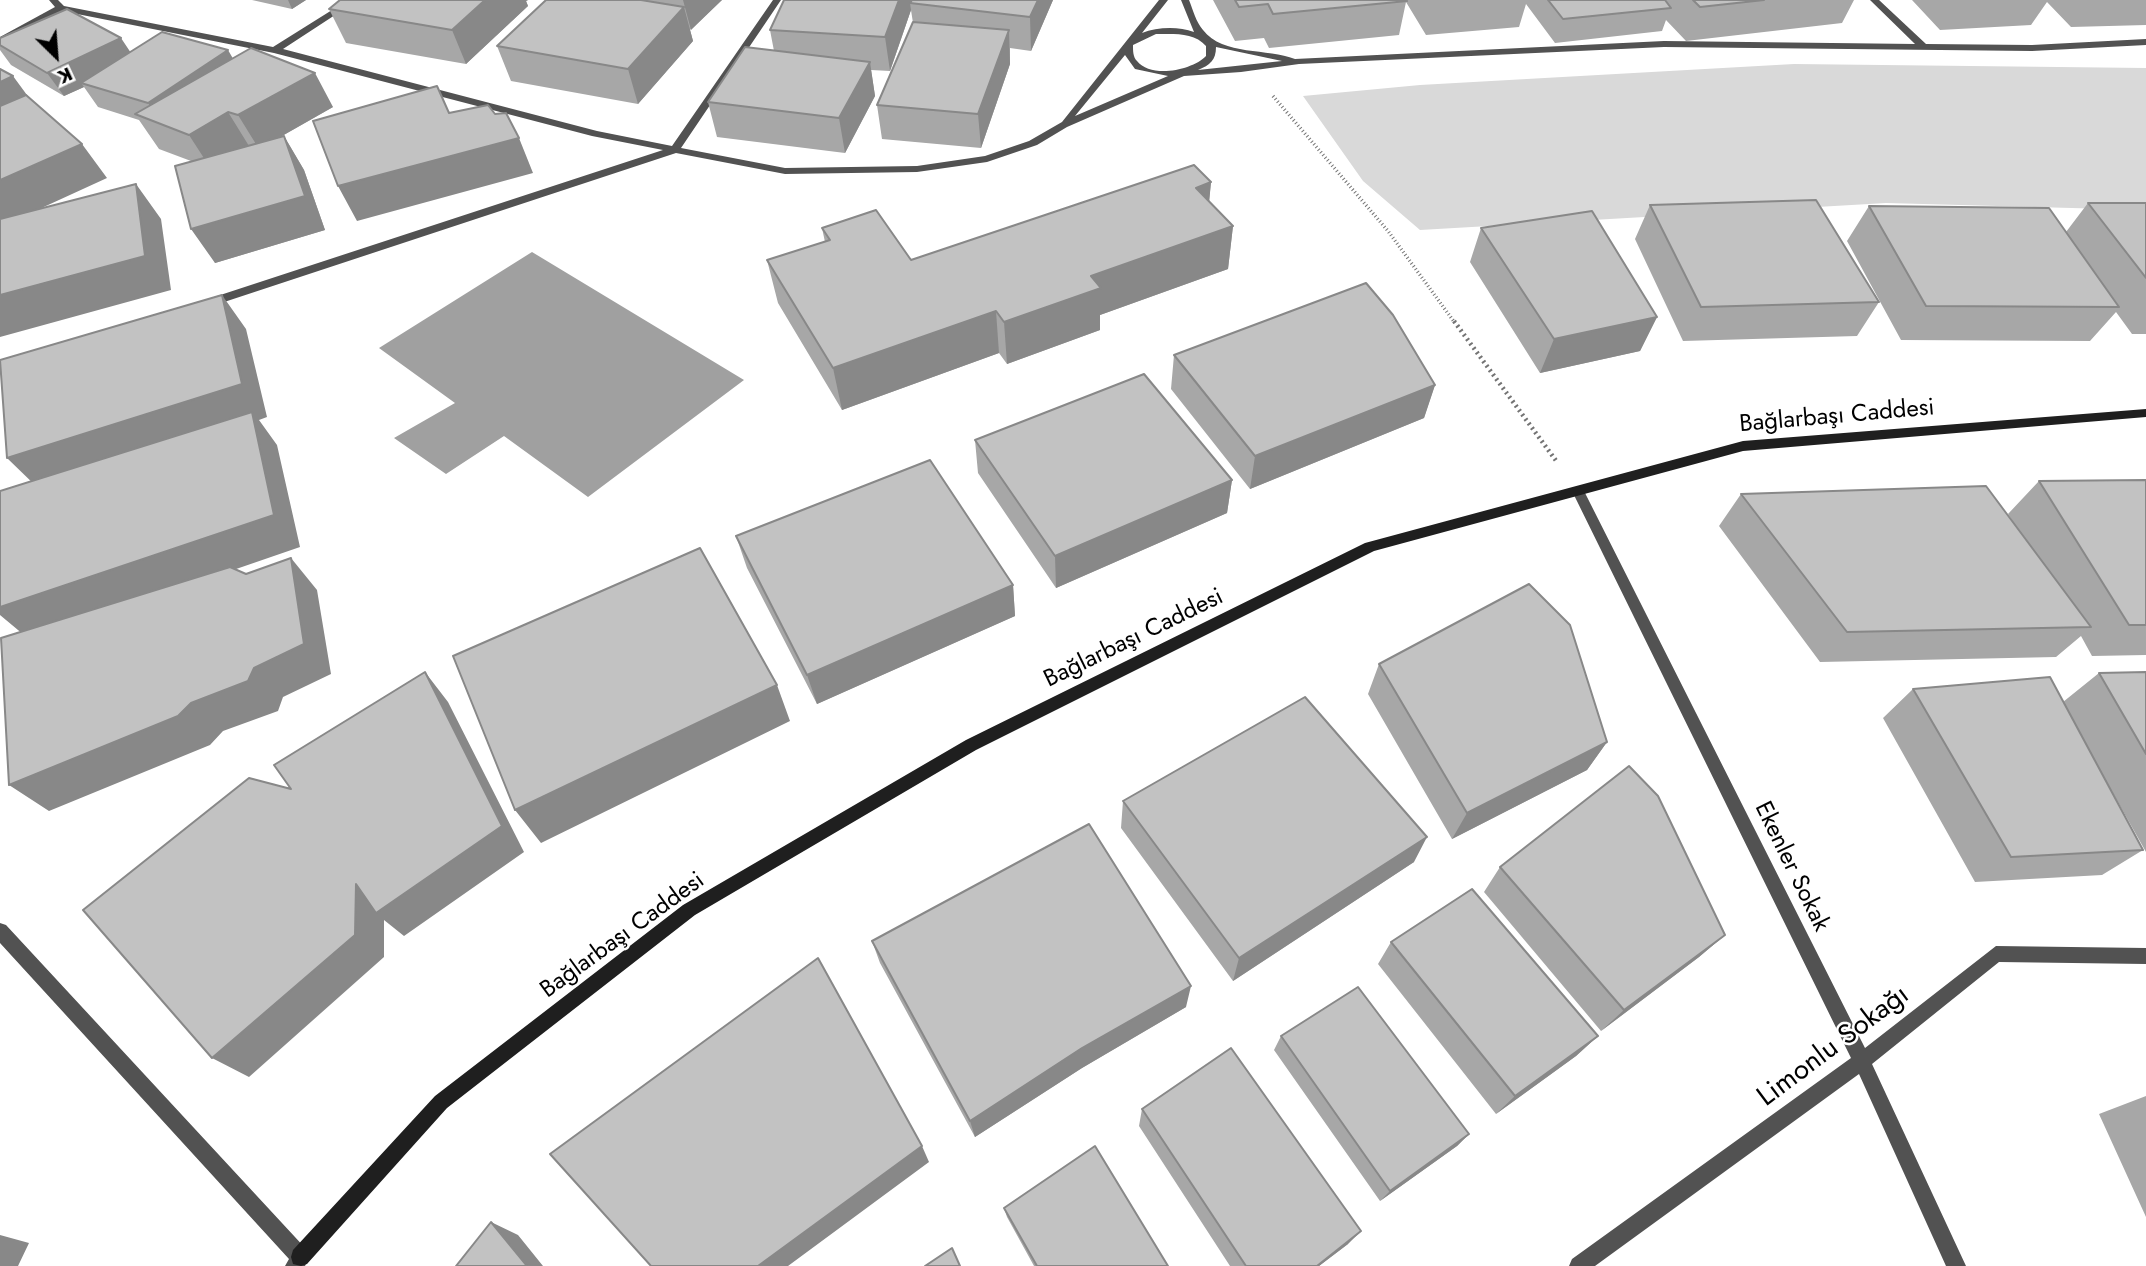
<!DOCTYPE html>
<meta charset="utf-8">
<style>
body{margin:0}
#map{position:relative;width:2146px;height:1266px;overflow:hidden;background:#fff;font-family:Jost,sans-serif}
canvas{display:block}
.north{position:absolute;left:21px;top:21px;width:70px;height:70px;-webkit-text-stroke:5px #fff;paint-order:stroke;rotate:155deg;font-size:19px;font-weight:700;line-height:28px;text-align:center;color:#000}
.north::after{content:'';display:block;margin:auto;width:24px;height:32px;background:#000;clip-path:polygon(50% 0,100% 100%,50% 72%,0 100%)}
</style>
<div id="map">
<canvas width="2146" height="1266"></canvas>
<div class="north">K</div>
</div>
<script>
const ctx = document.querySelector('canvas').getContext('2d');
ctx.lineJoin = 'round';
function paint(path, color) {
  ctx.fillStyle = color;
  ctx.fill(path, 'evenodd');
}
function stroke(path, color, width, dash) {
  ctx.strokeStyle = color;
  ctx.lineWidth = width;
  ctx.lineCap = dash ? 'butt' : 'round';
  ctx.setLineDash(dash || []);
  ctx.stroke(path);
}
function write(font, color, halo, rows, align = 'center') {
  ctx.font = font + ' Jost,sans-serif';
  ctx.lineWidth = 5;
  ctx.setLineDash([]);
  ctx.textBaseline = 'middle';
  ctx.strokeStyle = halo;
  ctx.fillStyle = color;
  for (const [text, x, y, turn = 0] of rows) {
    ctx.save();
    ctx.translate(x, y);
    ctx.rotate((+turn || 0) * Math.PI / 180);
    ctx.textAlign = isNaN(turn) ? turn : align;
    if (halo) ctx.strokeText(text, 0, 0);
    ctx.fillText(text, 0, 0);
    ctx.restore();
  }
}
const green = new Path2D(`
 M1794,64L2146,68V210L1886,203L1420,230L1363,181L1303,96L1420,85Z`);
const water = new Path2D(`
 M532,252L744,380L588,497L504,436L446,474L394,438L455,403L379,348Z`);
const pathFar1 = new Path2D(`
 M1273,96L1388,231L1455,323`);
const path = new Path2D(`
 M1454,321L1557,462`);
const street = new Path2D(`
 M49,0H58L64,6L273,47L348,0H358L283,49L597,131L672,146L773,0H781L681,148L785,168L917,166L985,156L1029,141L1062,122L1159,0H1168L1142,33C1157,27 1178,26 1194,32L1181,0H1189C1193,10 1196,22 1203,30C1223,56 1268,48 1295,59L1664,41L1915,44L1870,0H1879L1926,44L2032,45L2146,39V45L2032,51L1664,47L1299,64L1241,72L1184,76L1067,127L1037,145L987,162L917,172L785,174L676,153L206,308L202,307V301L663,150L592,136L274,53L62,11L0,44V37L55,7ZM1156,34C1174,34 1194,32 1206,46V56C1193,70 1151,79 1137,61C1133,57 1133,51 1133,45ZM1216,47L1282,61L1198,70C1210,65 1216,60 1216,47ZM1125,55L1135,69L1168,76L1075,116Z
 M1578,486L1584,491L1865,1048L1996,946L2146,948V964L1999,962L1872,1064L1966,1266H1946L1859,1074L1595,1266H1569L1572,1259L1851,1058L1572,491Z
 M0,923L6,925L307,1250L309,1257L305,1266H285L289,1259L0,943Z`);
const secondary = new Path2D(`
 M2146,409V417L1743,451L1374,551L976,750L695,915L447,1108L307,1264L301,1266L293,1264L291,1257L293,1250L435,1096L683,905L966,740L1365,543L1743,441Z`);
const wall = new Path2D(`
 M252,0H306L292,9Z
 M340,0H528L526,1L528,6L466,64L346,43L329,9Z
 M546,0H722L690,30L693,41L638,104L511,81L497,46Z
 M784,0H1053L1031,51L1010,48V64L981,148L882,139L877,105L913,23L911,10L890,71L871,70L875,96L845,153L717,137L708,102L774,51L770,30Z
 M1213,0H1854L1842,23L1686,41L1666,20L1662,31L1555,43L1526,4L1519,27L1426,35L1406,2L1399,35L1269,48L1264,38L1235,41Z
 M1912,0H2146V25L2071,27L2047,2L2031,25L1940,30Z
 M0,38L130,52L233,58L333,107L282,136H284L304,170L325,230L215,263L191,161L159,149L139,120L98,107L84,87L64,96L11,65L0,50Z
 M1211,182L1209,201L1233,226L1228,269L1100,315V330L1007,364L999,353L842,410L778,303L767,260L825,242L822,228L911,260Z
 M2088,203H2146V334H2132L2116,312L2090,341L1901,340L1847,241L1869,206L2066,232Z
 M1650,205L1879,302L1857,336L1683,341L1635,239Z
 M1481,228L1657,317L1640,351L1540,373L1470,262Z
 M1174,355L1435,385L1424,418L1250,489L1171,389Z
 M975,440L1232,480L1227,513L1056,588L978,473Z
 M2146,480V655L2092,656L2081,636L2056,657L1820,662L1719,526L1741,494L2015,525L2008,514L2039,481Z
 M736,536L1013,585L1015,616L817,704L747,568Z
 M1379,664L1607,742L1587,770L1452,839L1368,694Z
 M2146,672V852L2101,772L2143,850L2102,875L1975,882L1883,718L1913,689L2063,702L2099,673Z
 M1123,801L1414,862L1233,981L1121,828Z
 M1500,867L1725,935L1699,957L1601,1031L1484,892Z
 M872,941L1186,1007L1082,1068L975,1137L880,963Z
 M1391,942L1598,1036L1576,1056L1496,1114L1378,964Z
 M1281,1036L1469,1134L1457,1146L1380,1201L1274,1050Z
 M2146,1096V1217L2099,1114Z
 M1142,1109L1348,1244L1319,1266H1230L1139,1126Z
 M1004,1208L1168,1266H1034L1007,1217Z`);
const shadedWall = new Path2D(`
 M288,0H306L292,9Z
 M485,0H528L526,1L528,6L466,64L452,30Z
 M683,0H722L691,30Z
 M899,0H913L910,3L911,10L890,71L885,37Z
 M1038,0H1053L1031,51L1030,17Z
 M684,7L693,41L638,104L628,69Z
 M1009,30L1010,64L981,148L978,114Z
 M121,38L137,62L81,83L84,87L64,96L47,73Z
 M228,50L242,74L162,125L148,103Z
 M870,62L875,96L845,153L839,118Z
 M315,73L333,107L259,149L238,115Z
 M13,76L38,110L0,130V82Z
 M228,112L249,146L211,169L189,135Z
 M284,136L304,170L325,230L215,263L191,229Z
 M519,138L533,173L357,221L338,186Z
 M82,144L107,178L0,227V180Z
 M1211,182L1207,225L1196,188Z
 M136,184L161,219L171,290L0,337V295Z
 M1233,226L1228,269L1100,315V330L1007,364L1004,322L1091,276Z
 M222,295L246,329L267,417L259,420L277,445L300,547L30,640L0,615V607L40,490L7,458Z
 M996,311L999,353L842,410L833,368Z
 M1657,317L1640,351L1540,373L1554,339Z
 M1435,385L1424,418L1250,489L1255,456Z
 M1232,480L1227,513L1056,588L1055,556Z
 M291,558L317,590L331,674L283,697L278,711L223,731L210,745L49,811L9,785Z
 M1013,585L1015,616L817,704L807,675Z
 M425,672L448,702L524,852L404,936L384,920V957L249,1077L212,1058Z
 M777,685L790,721L541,843L515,810Z
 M1607,742L1587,770L1452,839L1467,813Z
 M1427,837L1414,862L1233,981L1239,958Z
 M1725,935L1699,957L1601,1031L1624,1010Z
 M1191,986L1186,1007L1082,1068L975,1137L970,1121L1082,1048Z
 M1598,1036L1576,1056L1496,1114L1515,1096Z
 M1469,1134L1457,1146L1380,1201L1390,1191Z
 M922,1146L929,1162L788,1266H758Z
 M491,1222L518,1235L543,1266H527Z
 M1361,1231L1348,1244L1319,1266H1317Z
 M0,1235L29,1243L18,1266H0Z`);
const building = new Path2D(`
 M340,0H485L452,30L329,9Z
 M546,0H641L684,7L628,69L497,46Z
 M784,0H899L885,37L770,30Z
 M912,0H1038L1030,17L910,3Z
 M1235,0H1406L1407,1L1273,14L1268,4L1239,7Z
 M1548,0H1665L1671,8L1563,19Z
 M1693,0H1764L1700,7Z
 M67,9L121,38L47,73L0,45V38Z
 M913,22L1009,30L978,114L877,105Z
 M162,32L228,50L148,103L81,83Z
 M745,47L870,62L839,118L708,102Z
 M251,48L315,73L238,115L228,112L189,135L135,114Z
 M0,69L13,76L0,82Z
 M437,86L449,113L488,105L495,114L506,113L519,138L338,186L313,121Z
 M26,95L82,144L0,180V106Z
 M284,136L305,196L191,229L175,166Z
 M1194,165L1211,182L1196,188L1233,226L1091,276L1101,288L1004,322L996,311L833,368L767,260L830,240L822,228L876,210L911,260Z
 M136,184L145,256L0,295V219Z
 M1816,200L1879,302L1701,307L1650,205Z
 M2088,203H2146V278Z
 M1869,206L2049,208L2119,307L1926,306Z
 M1592,211L1657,317L1554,339L1481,228Z
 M1366,283L1393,315L1435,385L1255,456L1174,355Z
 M222,295L242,384L7,458L0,360Z
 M1144,374L1232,480L1055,556L975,440Z
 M252,412L274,515L0,607V491Z
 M930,460L1013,585L807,675L736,536Z
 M2146,480V625H2129L2039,481Z
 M1986,486L2091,627L1847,632L1741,494Z
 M700,548L777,685L515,810L453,656Z
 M291,558L304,644L254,668L248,681L191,703L178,716L9,785L1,638L230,567L246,574Z
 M1529,584L1570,625L1607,742L1467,813L1379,664Z
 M425,672L502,826L376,913L356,884L355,935L212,1058L83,910L249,778L291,789L274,765Z
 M2146,672V754L2099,673Z
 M2050,677L2143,850L2011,857L1913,689Z
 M1305,697L1427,837L1239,958L1123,801Z
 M1629,766L1658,796L1725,935L1624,1010L1500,867Z
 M1089,824L1191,986L1082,1048L970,1121L872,941Z
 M1472,889L1598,1036L1515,1096L1391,942Z
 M818,958L922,1146L758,1266H651L550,1154Z
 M1358,987L1469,1134L1390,1191L1281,1036Z
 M1231,1048L1361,1231L1317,1266H1246L1142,1109Z
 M1095,1146L1168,1266H1037L1004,1208Z
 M491,1222L527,1266H456Z
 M952,1248L960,1266H925Z`);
const streetNames = [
 ["Bağlarbaşı Caddesi",1837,417,-5],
 ["Bağlarbaşı Caddesi",1134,639,-26],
 ["Ekenler Sokak",1791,867,64],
 ["Bağlarbaşı Caddesi",623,936,-36]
];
const nearStreetnames = [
 ["Limonlu Sokağı",1834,1047,-37]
];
paint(green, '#d9d9d9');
paint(water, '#a0a0a0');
stroke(pathFar1, '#747474', 3.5, [1, 2.5]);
stroke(path, '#747474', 4.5, [2, 3.5]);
paint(street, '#525252');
paint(secondary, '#1f1f1f');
paint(wall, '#a7a7a7');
paint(shadedWall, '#888');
paint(building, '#c2c2c2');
stroke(building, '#888', 2);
write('24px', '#000', '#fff', streetNames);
write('28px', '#000', '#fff', nearStreetnames);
</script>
